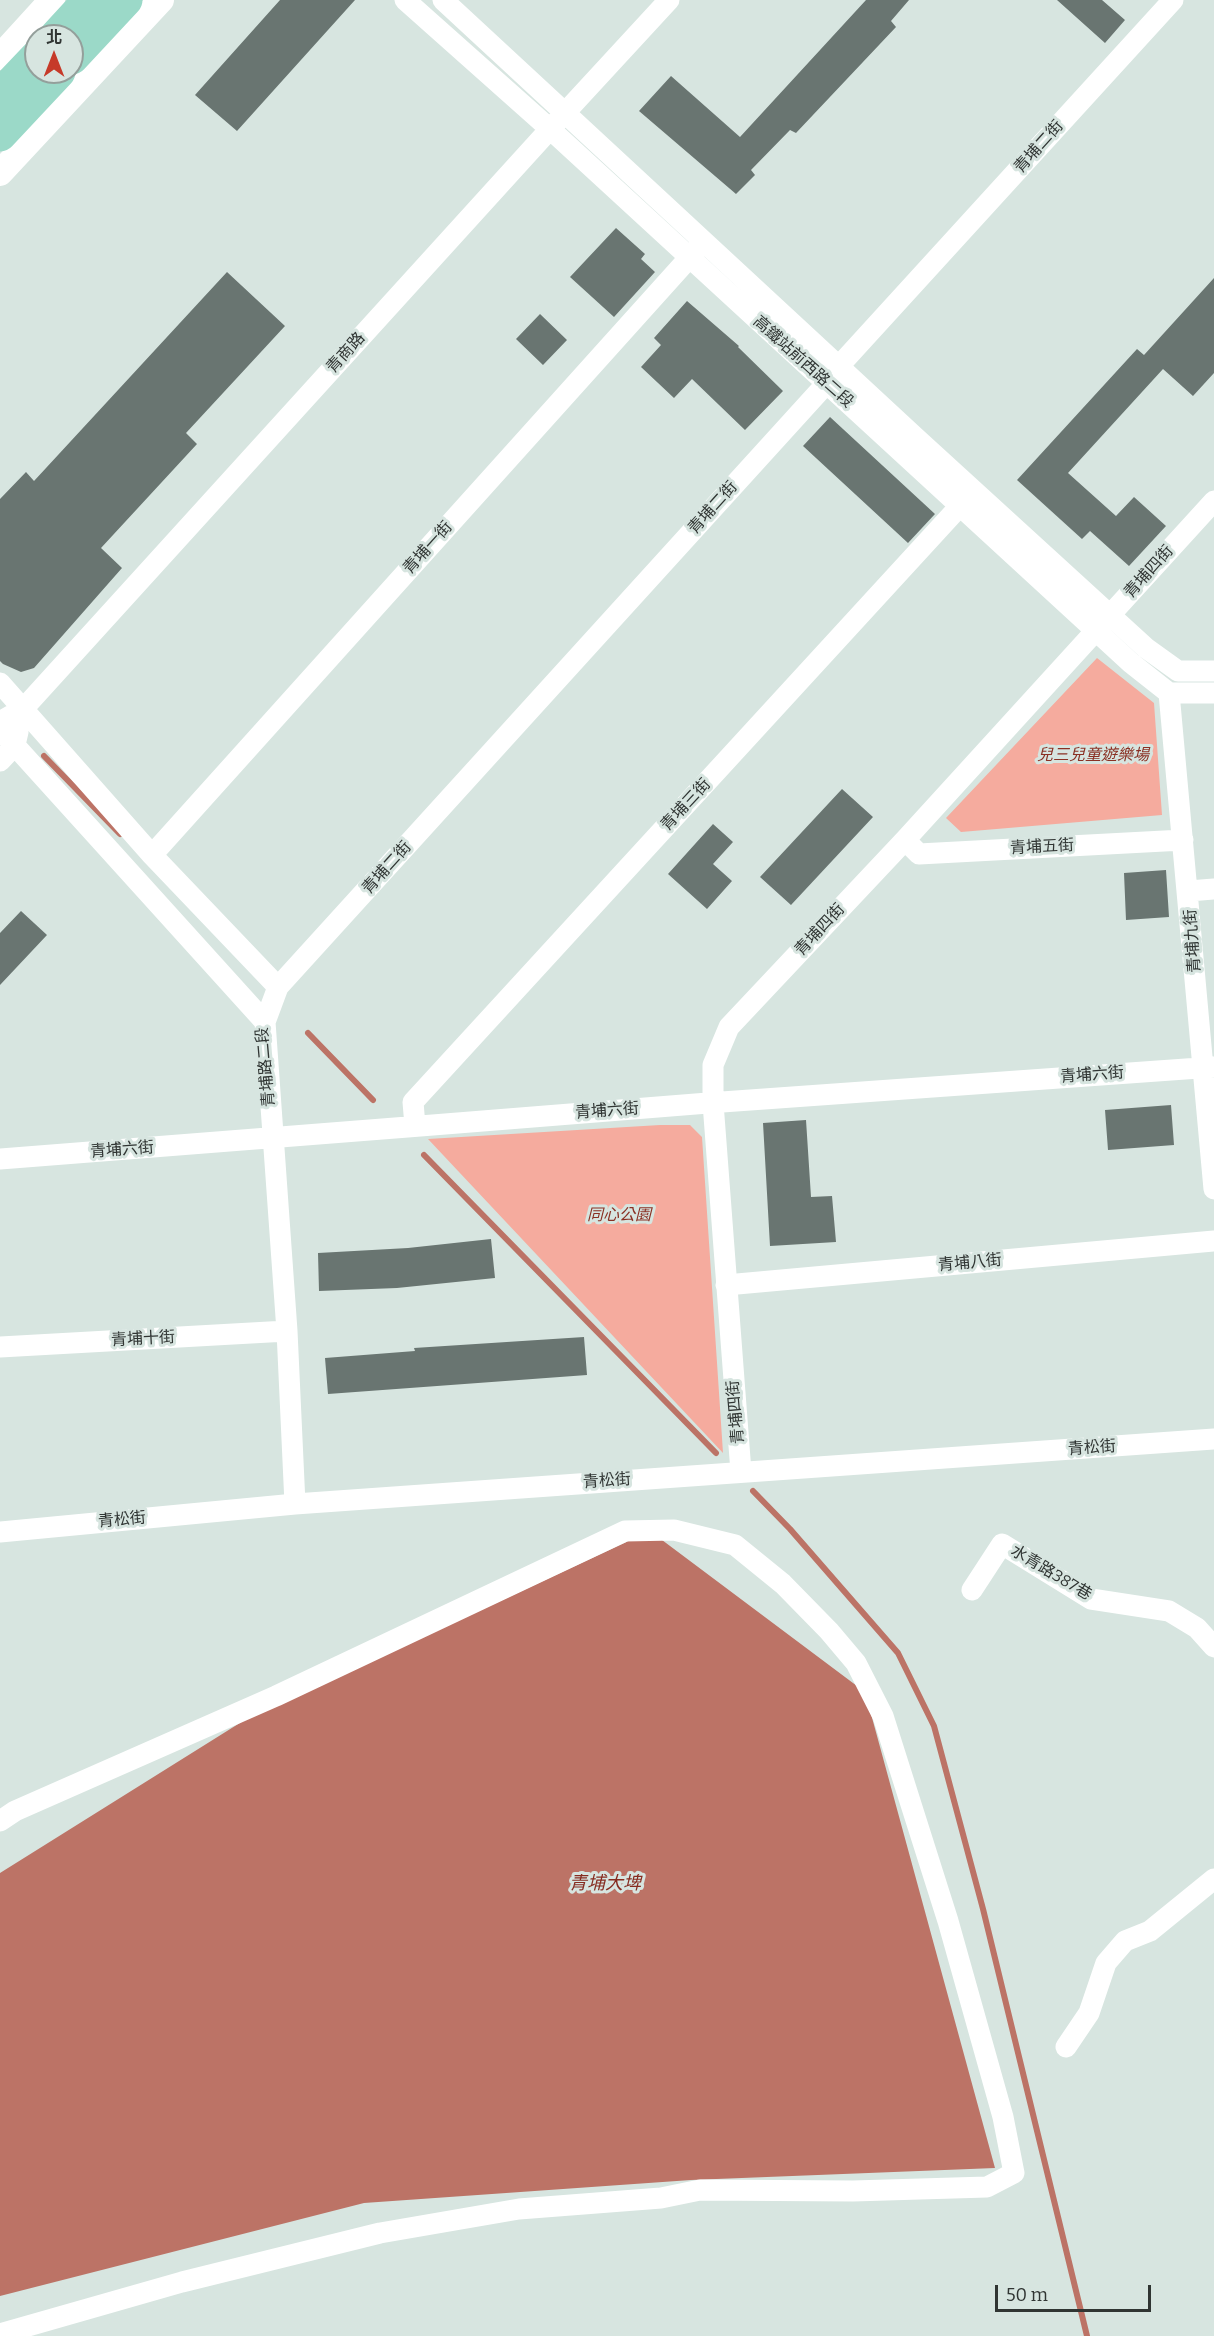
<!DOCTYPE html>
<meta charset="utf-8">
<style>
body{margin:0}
#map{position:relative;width:1214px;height:2336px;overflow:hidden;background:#d7e5e0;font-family:Bitter,"Noto Sans TC",serif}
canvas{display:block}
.north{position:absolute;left:24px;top:24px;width:60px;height:60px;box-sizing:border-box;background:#d7e5e0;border:2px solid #949f9b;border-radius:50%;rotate:0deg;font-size:16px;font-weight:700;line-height:24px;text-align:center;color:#303533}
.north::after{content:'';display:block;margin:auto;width:21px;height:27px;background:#c63a29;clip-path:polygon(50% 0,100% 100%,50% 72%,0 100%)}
.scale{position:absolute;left:995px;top:2285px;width:156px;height:27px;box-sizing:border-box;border:3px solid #303533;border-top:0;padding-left:8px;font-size:18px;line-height:21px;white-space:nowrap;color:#303533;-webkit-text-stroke:4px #d7e5e0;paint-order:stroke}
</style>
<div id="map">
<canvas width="1214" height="2336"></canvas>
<div class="north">北</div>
<div class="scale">50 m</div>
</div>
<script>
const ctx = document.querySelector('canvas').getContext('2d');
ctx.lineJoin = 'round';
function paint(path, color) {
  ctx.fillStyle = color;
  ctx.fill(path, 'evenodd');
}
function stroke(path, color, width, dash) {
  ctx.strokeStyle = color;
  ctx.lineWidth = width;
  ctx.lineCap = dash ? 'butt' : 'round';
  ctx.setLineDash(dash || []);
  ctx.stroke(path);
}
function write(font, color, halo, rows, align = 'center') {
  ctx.font = font + ' Bitter,"Noto Sans TC",serif';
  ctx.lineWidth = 6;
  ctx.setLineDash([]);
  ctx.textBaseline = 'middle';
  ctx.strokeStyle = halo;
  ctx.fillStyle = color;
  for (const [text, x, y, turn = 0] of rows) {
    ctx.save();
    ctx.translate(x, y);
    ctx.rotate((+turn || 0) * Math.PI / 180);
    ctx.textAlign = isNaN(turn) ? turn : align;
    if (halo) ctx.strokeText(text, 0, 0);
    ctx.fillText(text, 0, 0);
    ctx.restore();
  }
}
const green = new Path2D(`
 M1097,658L1154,703L1162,815L961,832L946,818Z
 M660,1125H690L702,1137L723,1453L428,1139Z`);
const water = new Path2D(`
 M650,1531L865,1692L995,2168L691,2180L364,2203L0,2296V1873L243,1721Z`);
const stream = new Path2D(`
 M44,756L120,834
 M308,1033L373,1100
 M424,1155L716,1453
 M753,1491L790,1529L898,1653L934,1726L983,1909L1087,2336`);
const building = new Path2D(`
 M280,0H355L237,131L195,95Z
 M866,0H909L891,21L896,27L796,133L790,130L751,170L755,175L736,194L639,111L671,76L740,137Z
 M1057,0H1102L1125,20L1105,43Z
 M616,228L645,254L641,259L655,272L614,317L570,277Z
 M227,272L285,326L186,433L197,444L101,548L122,568L34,668L21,672L3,664L0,661V499L26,472L34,481Z
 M1214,278V373L1193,396L1163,369L1068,473L1116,516L1134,497L1166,526L1129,566L1090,531L1082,539L1017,480L1137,349L1144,355Z
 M687,301L739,346L738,347L783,391L745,430L692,379L674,398L641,367L661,345L654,338Z
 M540,314L567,340L543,365L516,339Z
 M830,417L935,514L908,543L803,446Z
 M842,789L873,817L791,905L760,877Z
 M713,824L733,842L713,864L732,881L707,909L668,874Z
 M1166,870L1169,917L1126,920L1124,873Z
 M21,911L47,935L0,985V933Z
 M1171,1105L1174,1145L1108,1150L1105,1110Z
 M806,1120L811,1197L832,1196L836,1242L770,1246L763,1123Z
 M491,1239L495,1278L397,1288L319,1291L318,1253L408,1248Z
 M584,1337L587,1375L328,1394L325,1358L415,1351L414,1348Z`);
const minor = new Path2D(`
 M405,0L550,129L1131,663L1169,693H1214
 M443,0L916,438L1146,648L1178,671H1214
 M0,683L152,855L278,987
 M1169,693L1214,1189
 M0,722L24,708L550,129L669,0
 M0,729L265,1022L287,1331L295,1504
 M0,761L15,745L18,732
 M905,840L919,854L1183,840
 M152,855L698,248
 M1189,891L1214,889
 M265,1022L278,987L826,384L839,366L1173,0
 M415,1126L413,1102L970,495
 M0,1159C236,1142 472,1121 708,1103C876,1090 1045,1080 1214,1067
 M726,1285L1214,1241
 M0,1347L287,1331
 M741,1472L713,1103V1065L729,1027L905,840L1214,501
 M0,1532L295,1504L1214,1439
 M972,1590L1002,1544L1091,1599L1169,1611L1197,1628L1214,1647
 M0,1821L15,1811L276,1696L625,1531L674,1530L735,1545L783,1584L829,1631L856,1663L883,1716L948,1921L1003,2117L1014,2173L987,2187L853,2191L700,2190L661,2198L519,2209L380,2233L182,2282L0,2334
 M1066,2047L1089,2013L1106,1963L1125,1941L1150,1931L1214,1879`);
const tertiary = new Path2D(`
 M0,57L52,0
 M0,173L161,0`);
const primary = new Path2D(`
 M56,36L89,0
 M72,58L126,0
 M0,95L36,57
 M0,135L59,72`);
const streetNames = [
 ["青埔二街",1039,147,-48],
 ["青商路",346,353,-48],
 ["高鐵站前西路二段",803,362,42],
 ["青埔二街",713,508,-48],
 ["青埔一街",428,548,-48],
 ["青埔四街",1149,572,-48],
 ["青埔三街",686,805,-47],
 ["青埔五街",1042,847,-3],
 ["青埔二街",387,868,-48],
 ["青埔四街",820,930,-47],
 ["青埔九街",1193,941,-94],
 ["青埔路二段",266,1067,-95],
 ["青埔六街",1092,1075,-4],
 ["青埔六街",607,1111,-4],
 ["青埔六街",122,1150,-4],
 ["青埔八街",970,1263,-5],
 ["青埔十街",143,1339,-3],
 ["青埔四街",736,1412,-95],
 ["青松街",1092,1448,-4],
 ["青松街",607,1481,-4],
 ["青松街",122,1520,-5],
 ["水青路387巷",1051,1573,31]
];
const parkNames = [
 ["兒三兒童遊樂場",1093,756],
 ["同心公園",619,1216]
];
const waterNames = [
 ["青埔大埤",605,1884]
];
paint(green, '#f5ab9e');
paint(water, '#bc7366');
stroke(stream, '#bc7366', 6);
paint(building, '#697571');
stroke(minor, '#fff', 21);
stroke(tertiary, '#fff', 26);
stroke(primary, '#9bd9c8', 33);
write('16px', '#303533', '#d7e5e0', streetNames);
write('italic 16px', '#8a3023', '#d7e5e0', parkNames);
write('italic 18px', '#862c20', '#d7e5e0', waterNames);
</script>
